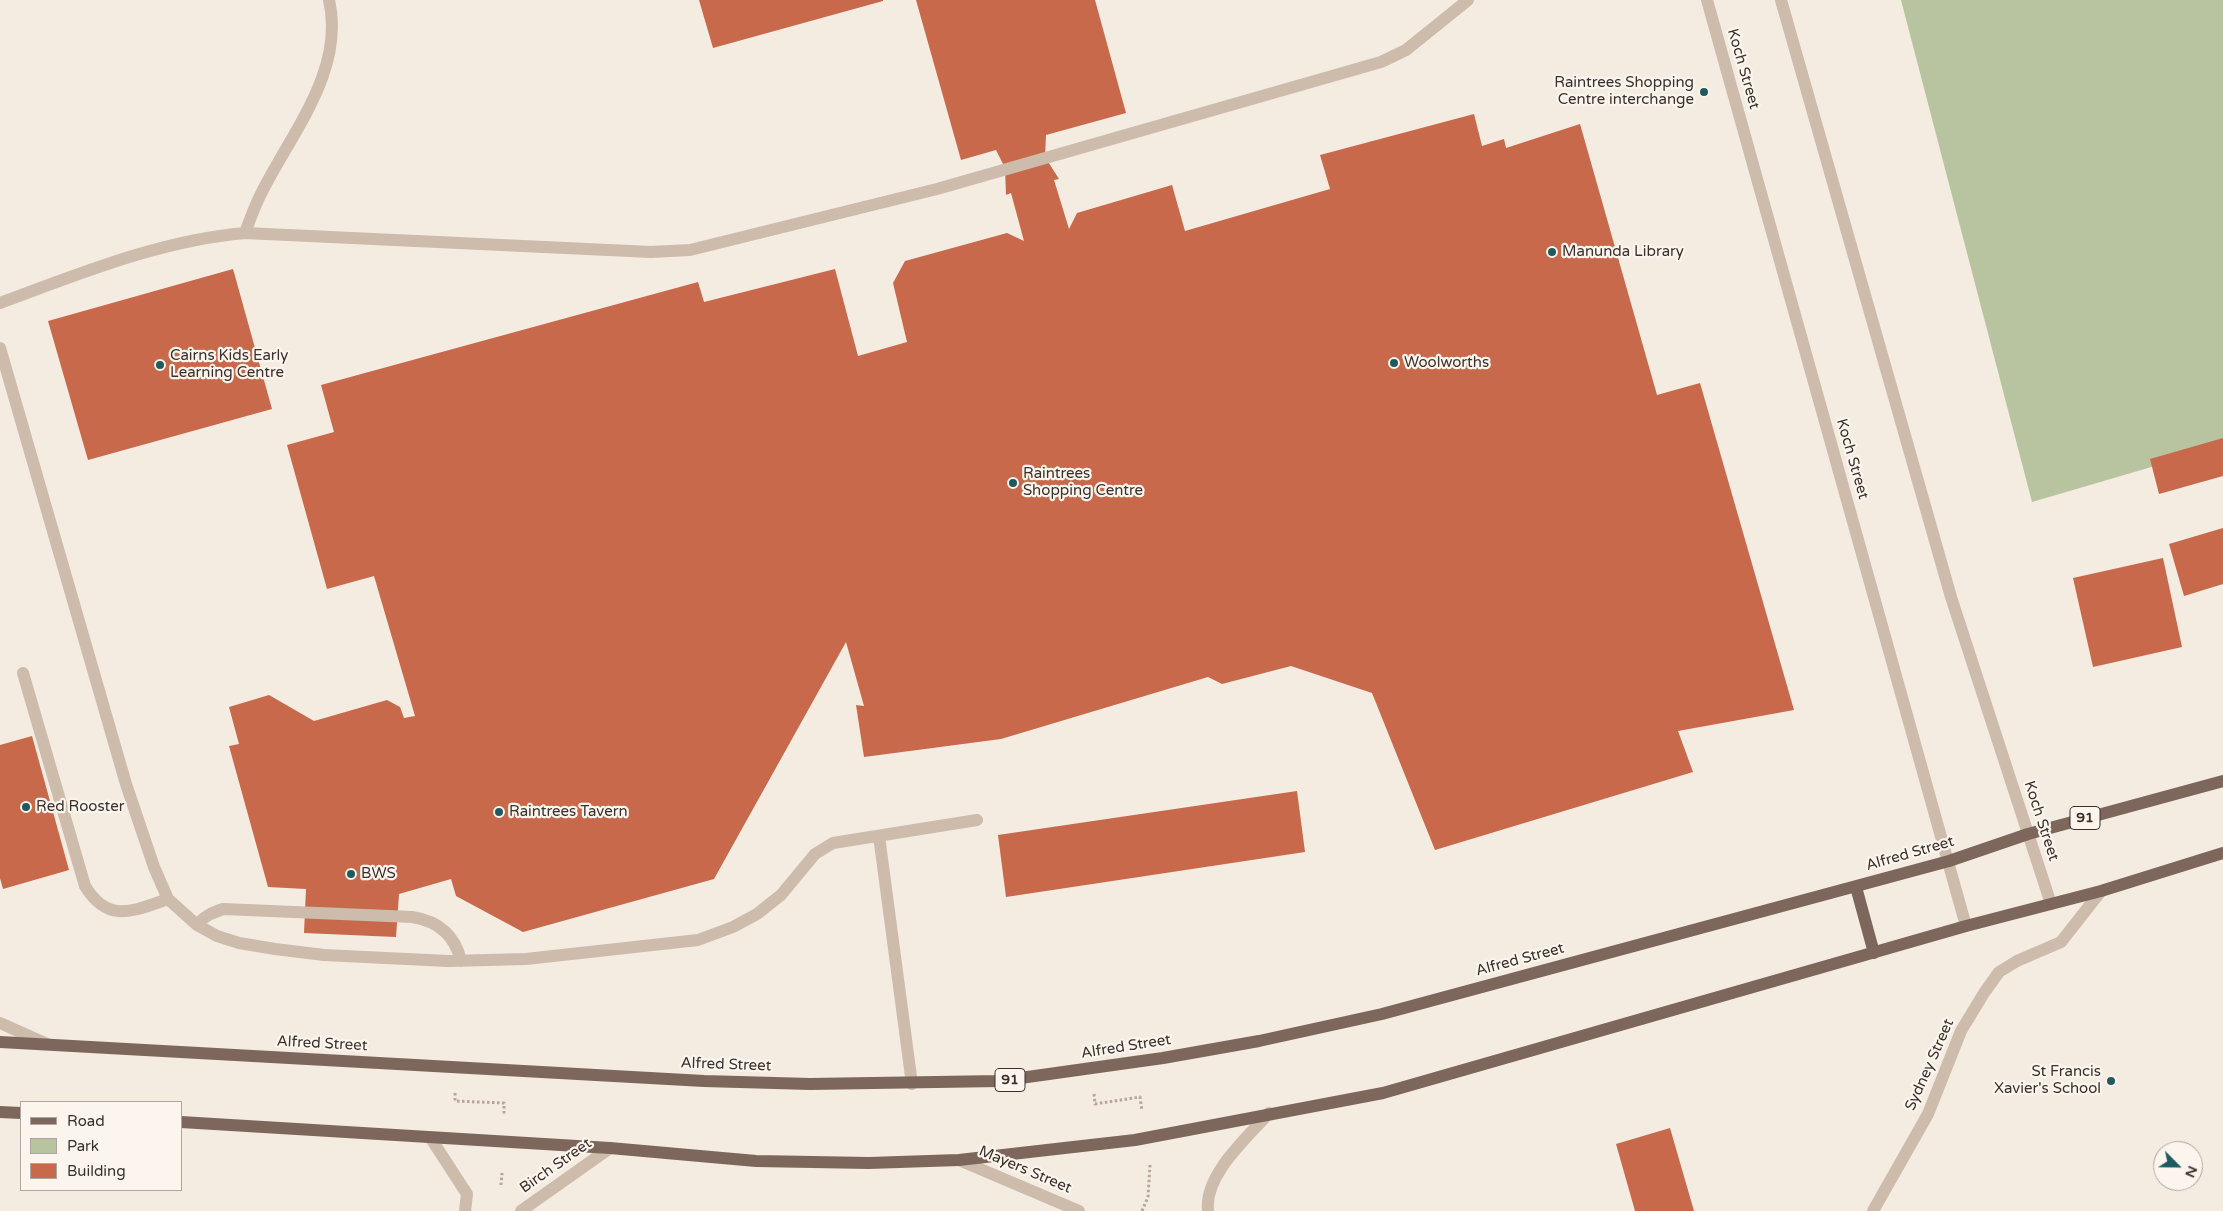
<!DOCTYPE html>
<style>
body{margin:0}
#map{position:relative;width:2223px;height:1211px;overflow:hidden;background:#f4ebe1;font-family:"Varela Round",sans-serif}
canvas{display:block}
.legend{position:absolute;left:20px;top:1101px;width:162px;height:90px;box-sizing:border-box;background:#fbf5ee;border:1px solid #aea6a0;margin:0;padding:6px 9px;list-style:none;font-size:15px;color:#3b302b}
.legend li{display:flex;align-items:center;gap:10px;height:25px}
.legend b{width:25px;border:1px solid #aea6a0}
.north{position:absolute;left:2153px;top:1141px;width:50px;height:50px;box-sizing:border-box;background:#fbf5ee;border:1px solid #aea6a0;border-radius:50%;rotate:113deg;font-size:14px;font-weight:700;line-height:20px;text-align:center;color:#3b302b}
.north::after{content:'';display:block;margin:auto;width:18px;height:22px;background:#1f5a5e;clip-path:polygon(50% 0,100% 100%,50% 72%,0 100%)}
</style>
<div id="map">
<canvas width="2223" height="1211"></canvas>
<ul class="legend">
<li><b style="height:6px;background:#7d675c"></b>Road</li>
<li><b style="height:14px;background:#b8c4a0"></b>Park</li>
<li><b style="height:14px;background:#c8694b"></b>Building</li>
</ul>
<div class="north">N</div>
</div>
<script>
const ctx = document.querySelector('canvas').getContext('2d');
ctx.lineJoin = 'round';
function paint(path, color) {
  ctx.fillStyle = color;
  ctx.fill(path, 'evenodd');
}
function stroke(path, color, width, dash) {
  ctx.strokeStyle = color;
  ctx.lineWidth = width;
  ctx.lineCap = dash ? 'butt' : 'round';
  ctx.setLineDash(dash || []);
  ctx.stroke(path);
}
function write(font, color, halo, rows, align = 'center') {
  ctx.font = font + ' "Varela Round",sans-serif';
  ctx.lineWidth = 4.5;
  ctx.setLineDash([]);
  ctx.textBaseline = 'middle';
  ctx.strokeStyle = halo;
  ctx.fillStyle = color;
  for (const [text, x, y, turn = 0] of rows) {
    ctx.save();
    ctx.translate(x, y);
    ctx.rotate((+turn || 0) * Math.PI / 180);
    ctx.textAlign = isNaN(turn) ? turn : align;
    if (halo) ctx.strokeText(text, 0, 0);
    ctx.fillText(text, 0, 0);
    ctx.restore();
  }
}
const green = new Path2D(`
 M1901,0H2223V446L2032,502Z`);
const building = new Path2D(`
 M699,0H883V1L713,48Z
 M916,0H1095L1126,113L1046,135L1045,157L1059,179L1054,180L1069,229L1077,213L1172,185L1185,231L1330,189L1320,155L1474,114L1482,146L1504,139L1506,148L1580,124L1657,395L1700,383L1794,710L1678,731L1693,772L1435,850L1372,693L1291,666L1222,684L1208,677L1001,739L864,757L856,705L864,706L846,642L714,879L523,932L456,896L451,879L399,894L396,937L304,933L306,889L268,887L229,746L239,744L229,707L269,695L314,721L387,700L400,707L404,718L415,716L374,576L327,589L287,445L334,432L321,385L698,282L704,302L835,269L858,356L907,342L893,283L905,261L1007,233L1024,241L1011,193L1006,195L1005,168L996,150L961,160Z
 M233,269L272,409L88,460L48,321Z
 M2223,438V476L2159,494L2150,459Z
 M2223,528V584L2184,596L2169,544Z
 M2163,558L2182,647L2093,667L2073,578Z
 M32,736L69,870L3,889L0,878V745Z
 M1297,791L1305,852L1006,897L998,835Z
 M1670,1128L1694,1211H1635L1616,1144Z`);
const path = new Path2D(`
 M455,1093V1101L504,1103V1114
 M1094,1094L1095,1104L1140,1097L1142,1111
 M501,1185L502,1173
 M1142,1211L1148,1197L1150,1165`);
const service = new Path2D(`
 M245,233L651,252L690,250L937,189L1381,62L1406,50L1468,0
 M0,303C79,274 161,240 245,233C249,222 253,211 258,200C287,138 346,73 329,0
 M0,348L126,784L154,867L168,899L197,925L217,936L239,943L275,949L324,955L448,961L526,959L698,940L733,927L757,914L781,895L815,854L833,843L977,820
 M23,673L85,886C108,924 133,911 168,899
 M879,836L912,1084
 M197,925C204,916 212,913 223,909L412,917C438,921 455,935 461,961`);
const minor = new Path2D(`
 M1707,0L1966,926
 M1781,0L1951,597L2051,904
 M0,1023L47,1044
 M430,1137L467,1194L465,1211
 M959,1160L1079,1211
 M521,1211L610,1148
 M1208,1211C1204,1175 1246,1139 1269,1113
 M1873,1211L1928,1114L1961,1031L1984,993L1999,972L2017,961L2061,942L2101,891`);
const primary = new Path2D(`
 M1856,887L1874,953
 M0,1042L704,1081L810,1084L999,1081L1163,1058L1259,1041L1382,1014L1949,861L2028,834L2223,781
 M0,1112L21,1113
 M181,1122L610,1148L756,1161L869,1163L959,1160L1135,1140L1383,1093L1966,926L2101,891L2223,853`);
const markers = [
 [1704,92,5,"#1f5a5e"],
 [1552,252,5,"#1f5a5e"],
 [1394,363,5,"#1f5a5e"],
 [160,365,5,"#1f5a5e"],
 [1013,483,5,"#1f5a5e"],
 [26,807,5,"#1f5a5e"],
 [499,812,5,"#1f5a5e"],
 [351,874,5,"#1f5a5e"],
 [2111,1081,5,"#1f5a5e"]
];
const shields = [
 [2085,818,30],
 [1010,1080,30]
];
const shieldNames = [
 ["91",2085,818],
 ["91",1010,1080]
];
const streetNames = [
 ["Koch Street",1743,69,74],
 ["Koch Street",1852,459,74],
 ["Koch Street",2041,821,72],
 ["Alfred Street",1910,854,-16],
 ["Alfred Street",1520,960,-15],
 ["Alfred Street",322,1044,3],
 ["Alfred Street",1126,1047,-9],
 ["Alfred Street",726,1065,2],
 ["Sydney Street",1930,1065,-66],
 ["Birch Street",556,1166,-35],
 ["Mayers Street",1025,1170,23]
];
const poiNames = [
 ["Raintrees Shopping",1694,83,"right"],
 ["Centre interchange",1694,100,"right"],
 ["Manunda Library",1562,252],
 ["Cairns Kids Early",170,356],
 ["Learning Centre",170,373],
 ["Woolworths",1404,363],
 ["Raintrees",1023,474],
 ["Shopping Centre",1023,491],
 ["Red Rooster",36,807],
 ["Raintrees Tavern",509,812],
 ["BWS",361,874],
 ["St Francis",2101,1072,"right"],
 ["Xavier's School",2101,1089,"right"]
];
paint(green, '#b8c4a0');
paint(building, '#c8694b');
stroke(path, '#b9a596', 3, [2.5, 2.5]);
stroke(service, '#cdbbac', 12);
stroke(minor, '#cdbbac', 12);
stroke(primary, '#7d675c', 12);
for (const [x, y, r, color] of markers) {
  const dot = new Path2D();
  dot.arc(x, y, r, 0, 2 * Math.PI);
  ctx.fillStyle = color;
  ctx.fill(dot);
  stroke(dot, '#fbf5ee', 2);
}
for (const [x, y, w] of shields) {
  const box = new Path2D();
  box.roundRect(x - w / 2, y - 11.5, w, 23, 4);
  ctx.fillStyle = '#fbf5ee';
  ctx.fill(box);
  stroke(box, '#3b302b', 1);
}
write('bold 14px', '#3b302b', null, shieldNames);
write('15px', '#3b302b', '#fbf5ee', streetNames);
write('15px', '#3b302b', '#fbf5ee', poiNames, 'left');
</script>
